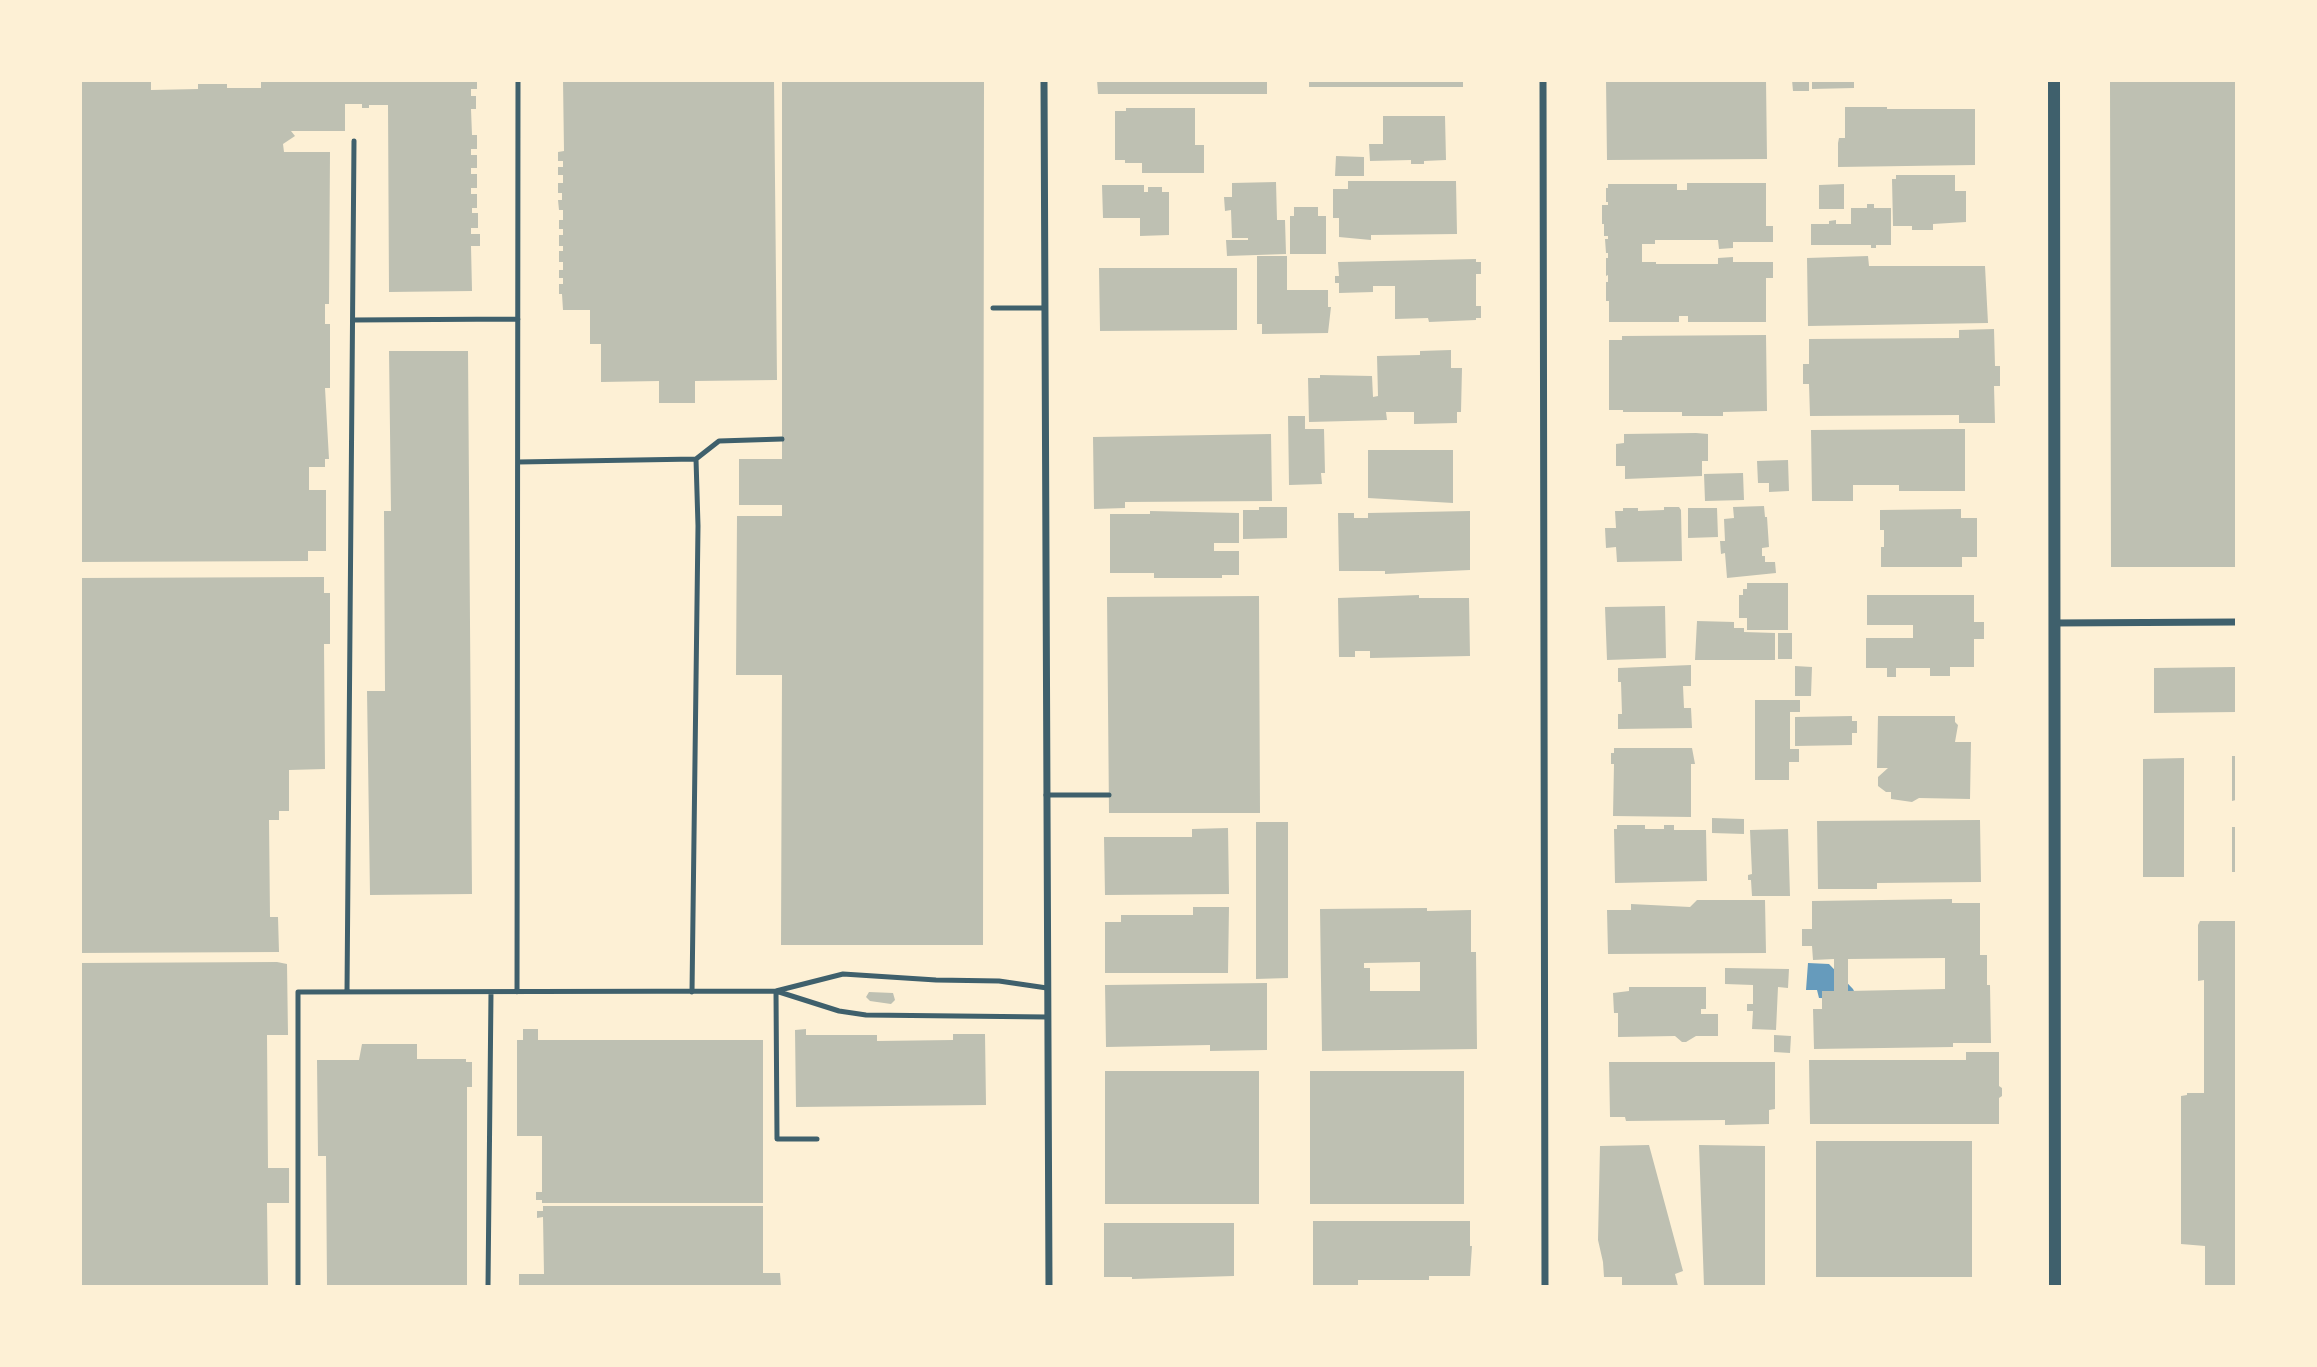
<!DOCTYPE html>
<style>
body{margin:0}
#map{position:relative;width:2317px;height:1367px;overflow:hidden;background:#fdf0d5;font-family:"PT Sans",sans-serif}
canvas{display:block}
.frame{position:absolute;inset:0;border:82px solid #fdf0d5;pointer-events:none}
</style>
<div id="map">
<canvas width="2317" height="1367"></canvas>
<div class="frame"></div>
</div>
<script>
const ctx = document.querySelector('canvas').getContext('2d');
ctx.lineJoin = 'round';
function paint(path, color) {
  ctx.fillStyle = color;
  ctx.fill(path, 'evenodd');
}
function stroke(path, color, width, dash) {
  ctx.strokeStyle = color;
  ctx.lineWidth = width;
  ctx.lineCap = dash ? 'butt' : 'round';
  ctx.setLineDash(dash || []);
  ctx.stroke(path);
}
const water = new Path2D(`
 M1808,963L1829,964L1853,989L1858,999L1819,998L1817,990H1806Z`);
const building = new Path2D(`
 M80,80H151V90L198,89V84H227V88H261V80H477V89H471V96H476V109H471L472,135H477V149H471V155H477V168H471V174H477V188H471V194H477V208H472V213H478V228H471V234H480V246H471L472,291L389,292L388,105H369V108H362V104H345V131H291L295,136L283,144L284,152H330L329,304H325V324H330V388H325L329,459H325V467H309V490H326V551H308V561L80,562Z
 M563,80H774L777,380L695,381V403H659V381L601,382V344H590V310H563L562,294H559V284H563V278H559V270H563V262H559V251H563V246H559V235H563V229H559V220H563V210H559L558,200H562V193H558V183H563V175H558V167H563V161H558V152L564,151Z
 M782,80H984L983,945H781L782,675H736L737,516H782V505H739V459H782Z
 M1097,80H1267V94H1098Z
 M1309,80H1463V87H1309Z
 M1606,80H1766L1767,159L1607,160Z
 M1792,80H1809V91H1793Z
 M1812,80H1854V88L1812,89Z
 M2110,80H2236V567H2111Z
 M1845,107H1887V109H1975V165L1838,167V143L1839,138H1845Z
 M1126,108H1195V145H1204V173H1142V163H1125V160H1115V111H1126Z
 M1383,116H1445L1446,160L1424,161V164H1411V160L1370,161L1369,144H1383Z
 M1336,156L1364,157V176H1335Z
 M1896,175H1955V191H1966V222L1933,224V230H1912V226H1893L1892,179H1896Z
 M1348,181H1456L1457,234L1371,235V240L1339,237V218H1333V189H1348Z
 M1276,182L1277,220H1285L1286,254L1227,256L1226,240H1248V238H1232L1231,210L1225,211L1224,197H1232V183Z
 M1687,183H1766V226H1773V242H1733V248L1719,249L1718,240H1655V244H1642V262H1656V264H1718V258L1733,257V262H1773V278H1766V322H1688V316H1679V322H1609V301H1606V282H1608V275L1606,276V258H1608V253H1606L1605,239H1608V236H1604V224H1602V205H1608V202H1606V188H1608V184H1677V190H1687Z
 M1844,184V209H1819V185Z
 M1102,185H1144V192H1148V187H1162V192H1169V235L1140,236V218H1103Z
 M1867,204H1874V208H1891V245H1876V248H1871V245H1811V224H1829V221L1836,220V224H1851V208H1867Z
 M1294,207H1318V216H1326V254H1290V216H1294Z
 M1257,256H1287V290H1328V307H1331L1328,333L1262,334V324H1257Z
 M1868,256L1869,266H1985L1988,323L1808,326L1807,258Z
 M1476,259V262H1481V274H1476V306H1481V318H1476V320L1429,322L1428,318L1395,319V286H1373V292L1339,293V283H1335V276H1339L1338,262Z
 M1099,268H1237V330L1100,331Z
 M1994,329L1995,366H2000V386H1994L1995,423H1959V415L1810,416L1809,384H1803V364H1809V339L1959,338V330Z
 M1766,335L1767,411L1723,412V416H1682V412H1623V410H1609V340H1622V336Z
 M1451,350V368H1462L1461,412H1457V423L1414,424V412H1386L1387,420L1309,422L1308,378H1320V375L1372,376L1373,397L1378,396L1377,356L1420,355V351Z
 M389,351H468L472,894L370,895L367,691H385L384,511H391Z
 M1288,416H1305V429H1324L1325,473H1321L1322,484L1289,485Z
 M1952,429H1965V491H1899V485H1853V501H1812L1811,430Z
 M1696,433L1708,434V461H1702V476L1625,479V466H1616V444L1624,443V434Z
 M1271,434L1272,501L1125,502V508L1094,509L1093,437Z
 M1368,450H1453V503L1368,498Z
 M1788,460L1789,491L1769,492V483H1758L1757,461Z
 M1743,473L1744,500L1705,501L1704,474Z
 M1764,506L1765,517H1767L1769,547L1762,548V556H1765V562H1775L1776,573L1727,578L1725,553L1721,554L1720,541H1725L1724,519L1734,518L1733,507Z
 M1259,507H1287V538L1243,539V510H1259Z
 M1664,507H1679L1681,510L1682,561L1617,562L1616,547L1606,548L1605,528H1616L1615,511H1623V508H1638V511L1664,510Z
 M1688,508H1717L1718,537L1688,538Z
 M1961,509V518H1977V557H1962V567H1881V547H1884V530H1880V510Z
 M1150,511L1239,513V543H1214V551H1239V575H1222V578H1154V573H1110V514H1150Z
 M1470,511V570L1385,574V571H1339L1338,513H1354V518H1368V513Z
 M324,577V593H330V644H324L325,769L289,770V811H279V820H269L270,917H278L279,952L80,953V578Z
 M1747,583H1788V630H1747V618H1739V595H1743V589H1747Z
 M1419,595V598H1469L1470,656L1370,658V651H1355V657H1339L1338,598Z
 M1867,595H1974V622H1984V639H1974V667H1950V676H1930V668H1896V677H1887V668H1866V638H1913V625H1867Z
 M1259,596L1260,813H1109L1107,597Z
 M1665,606L1666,658L1607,660L1605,607Z
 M1697,621L1734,622V628H1744V632L1775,633V660H1695Z
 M1778,633H1792V659H1778Z
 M1691,665V686H1683L1684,708H1691L1692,728L1618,729V714H1622L1621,682H1618V668Z
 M1795,666L1812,667L1811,696H1795Z
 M2236,667V712L2154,713V668Z
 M1755,700H1800V712H1790V749H1799V762H1789V780H1755Z
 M1852,716V721H1857V733H1852V745L1795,746V717Z
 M1878,716H1955V722L1958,725L1955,742H1971L1970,799L1919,798L1912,802L1891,799V792H1886L1878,786V777L1888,768H1877Z
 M1614,748H1692L1695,764H1691V817L1613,816L1614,764H1611V753H1614Z
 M2232,756H2236V800L2232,801Z
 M2184,758V877H2143V759Z
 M1712,818L1744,819V834L1712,833Z
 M1980,820L1981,882L1877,883V889H1818L1817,821Z
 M1256,822H1288V978L1256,979Z
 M1617,825H1645V829H1664V825H1674V830H1706L1707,881L1615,883L1614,829H1617Z
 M2232,827H2236V872H2232Z
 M1228,828L1229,894L1105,895L1104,837H1192V829Z
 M1788,829L1790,896H1752L1751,880H1748V875L1752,874L1750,830Z
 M1952,899V903H1980V955H1987V985H1990L1991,1043H1953V1047L1814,1049L1813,1009H1822V991H1834V959L1813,960L1812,946H1802V929H1812V901ZM1945,958V989L1848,991V959Z
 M1697,900H1765L1766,953L1608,954L1607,910H1631V904L1690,907Z
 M1193,907H1229L1228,973H1105V922H1121V915H1193Z
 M1427,908V911L1471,910V952H1476L1477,1049L1322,1051L1320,909ZM1420,962V991H1370V968H1364V963Z
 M2200,921H2236V1286H2205V1246L2181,1244V1096L2187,1095V1093H2204V980L2198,981V925Z
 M277,962L287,964L288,1035H267L268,1168H289V1203H267L268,1286H80V963Z
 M1725,968L1789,969L1788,988L1778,987L1776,1030L1752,1029L1753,1011H1747V1004H1753V985L1725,984Z
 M1267,983V1050L1210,1051V1045L1106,1047L1105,985Z
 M1629,987H1706V1009H1701V1014H1718V1036H1696L1686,1042H1682L1675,1036L1618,1037V1013H1614L1613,993L1629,991Z
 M869,992L893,993L895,1000L891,1004L870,1001L866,997Z
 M523,1029H538V1040H763V1203H542V1200H536V1192H542V1136H517V1040H523Z
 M806,1029V1035H877V1041L953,1040V1034H985L986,1105L796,1107L795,1030Z
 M1774,1035L1791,1036L1790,1053L1774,1052Z
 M362,1044H417V1059H466V1062H472V1087H467V1286H327L326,1156H318L317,1060H359Z
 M1966,1052H1999V1086L2002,1088V1096L1999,1098V1124H1810L1809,1060H1966Z
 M1609,1062H1775V1109L1769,1110V1124L1725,1125V1120L1626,1121L1625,1117H1610Z
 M1105,1071H1259V1204H1105Z
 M1310,1071H1464V1204H1310Z
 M1816,1141H1972V1277H1816Z
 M1649,1145L1683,1271L1675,1274L1678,1286H1622V1277H1604L1603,1262L1598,1240L1600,1146Z
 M1699,1145L1765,1146V1286H1704Z
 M543,1206H763V1273H780L781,1286H519V1274H544L543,1217L537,1218V1211H543Z
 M1313,1221H1470V1246H1472L1470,1276H1429V1280H1358V1285H1313Z
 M1104,1223H1234V1276L1132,1279V1277H1104Z`);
const service = new Path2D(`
 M993,308H1045
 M353,320L518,319
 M696,459L719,441L782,439
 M518,462L696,459L698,526L692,992
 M1046,795H1109
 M776,991L839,1011L866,1015L1047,1017
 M776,991L777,1139H817
 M347,992L354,141
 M517,992L518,80
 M298,1286V992L776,991L843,974L936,980L999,981L1047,988
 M488,1286L491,992`);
const minor = new Path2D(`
 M1044,80L1049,1286
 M1543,80L1545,1286
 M2054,623L2236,622`);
const tertiary = new Path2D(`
 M2054,80L2055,1286`);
paint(water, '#669bbc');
paint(building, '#bec0b2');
stroke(service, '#3f606c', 5);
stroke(minor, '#3f606c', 7);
stroke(tertiary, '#3f606c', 12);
</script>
